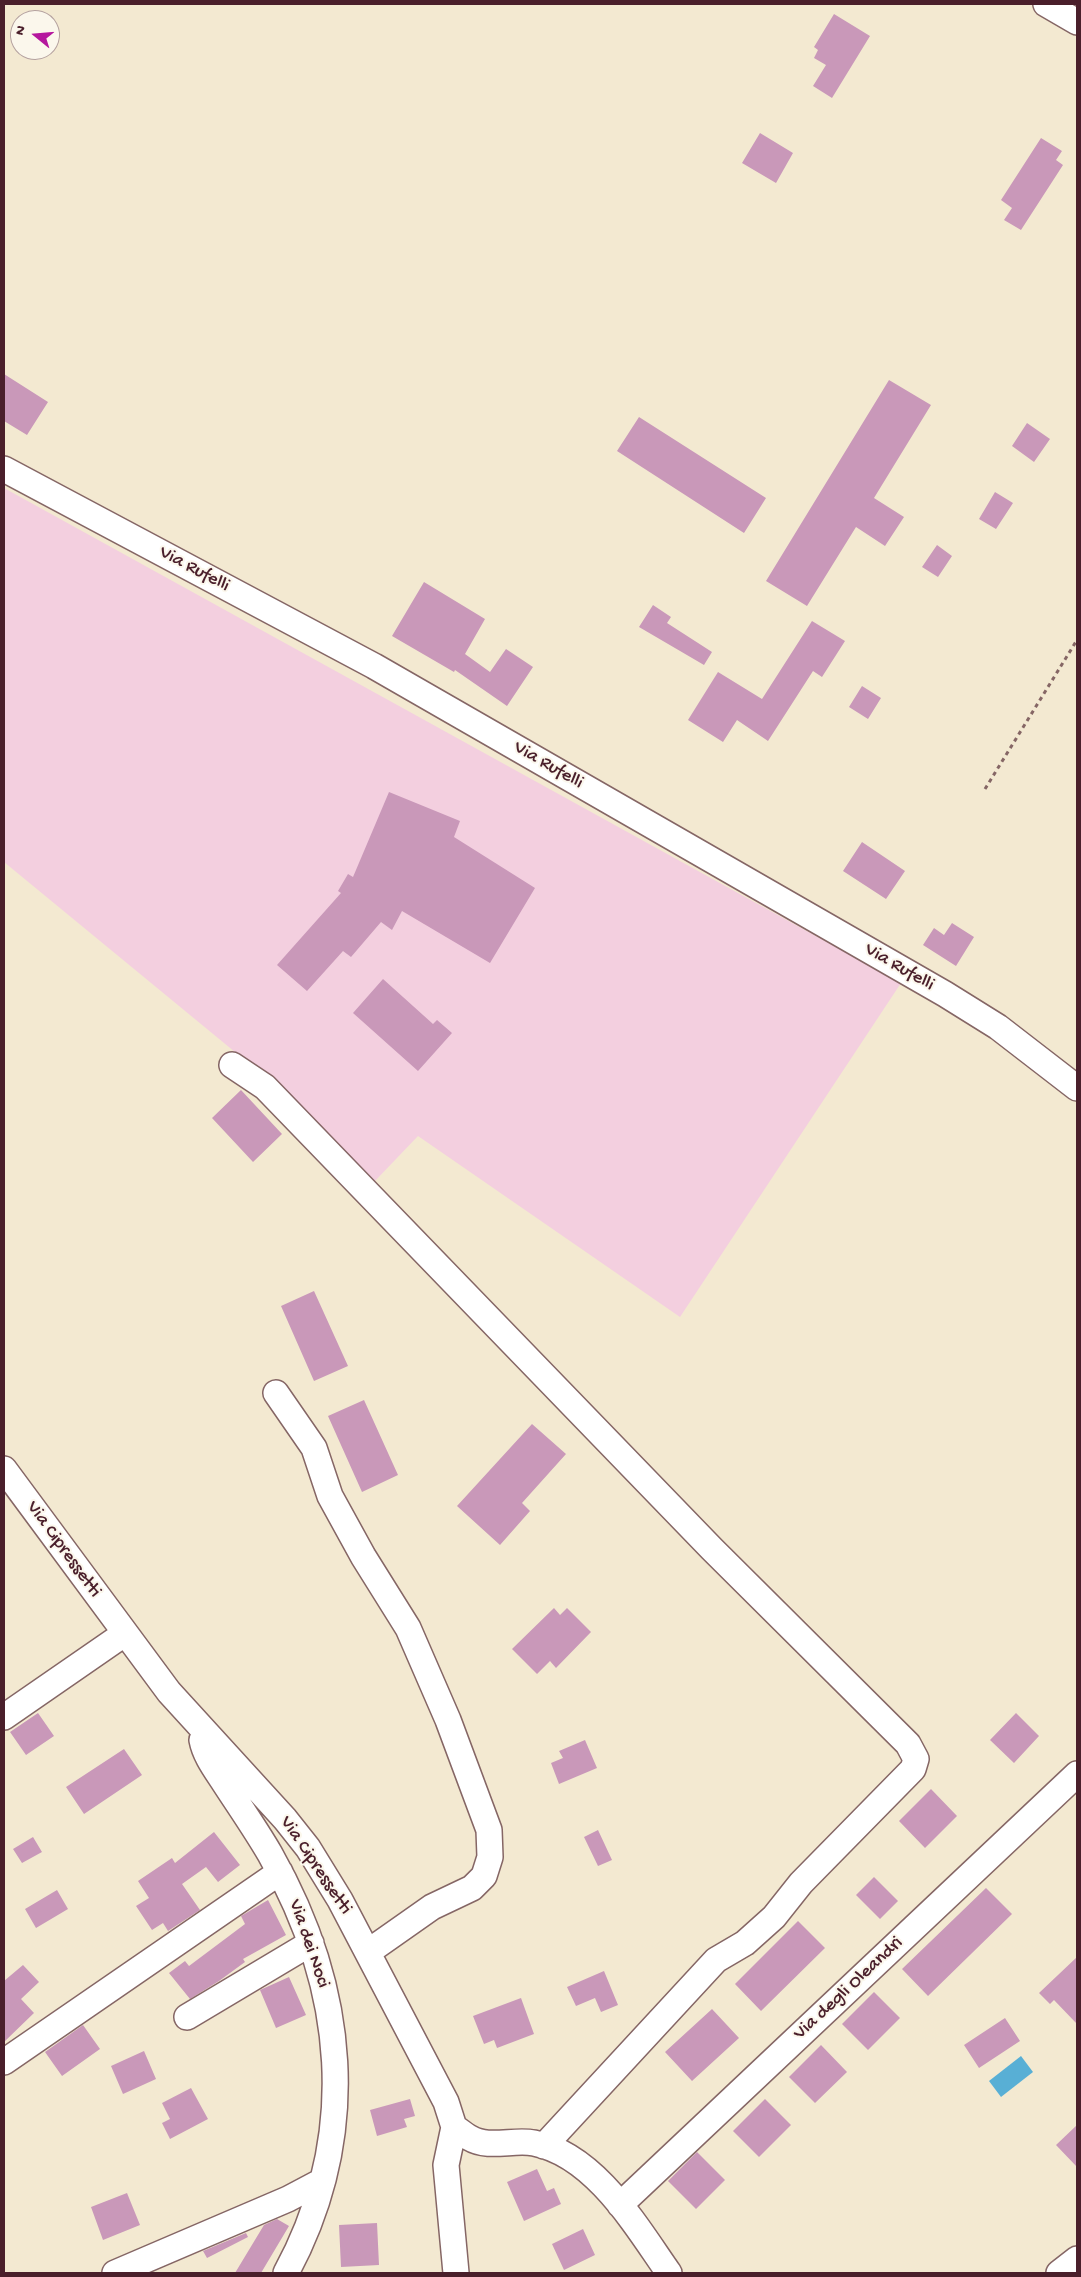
<!DOCTYPE html>
<style>
body{margin:0}
#map{position:relative;width:1081px;height:2277px;overflow:hidden;background:#f3e9d1;font-family:"Gochi Hand",sans-serif}
canvas{display:block}
.frame{position:absolute;inset:0;border:5px solid #4a1f2b;pointer-events:none}
.north{position:absolute;left:10px;top:10px;width:50px;height:50px;box-sizing:border-box;background:#fbf7ec;border:1px solid #b4a19f;border-radius:50%;rotate:287deg;font-size:14px;font-weight:700;line-height:20px;text-align:center;color:#4a1f2b}
.north::after{content:'';display:block;margin:auto;width:18px;height:22px;background:#b5179e;clip-path:polygon(50% 0,100% 100%,50% 72%,0 100%)}
</style>
<div id="map">
<canvas width="1081" height="2277"></canvas>
<div class="frame"></div>
<div class="north">N</div>
</div>
<script>
const ctx = document.querySelector('canvas').getContext('2d');
ctx.lineJoin = 'round';
function paint(path, color) {
  ctx.fillStyle = color;
  ctx.fill(path, 'evenodd');
}
function stroke(path, color, width, dash) {
  ctx.strokeStyle = color;
  ctx.lineWidth = width;
  ctx.lineCap = dash ? 'butt' : 'round';
  ctx.setLineDash(dash || []);
  ctx.stroke(path);
}
function write(font, color, halo, rows, align = 'center') {
  ctx.font = font + ' "Gochi Hand",sans-serif';
  ctx.lineWidth = 4;
  ctx.setLineDash([]);
  ctx.textBaseline = 'middle';
  ctx.strokeStyle = halo;
  ctx.fillStyle = color;
  for (const [text, x, y, turn = 0] of rows) {
    ctx.save();
    ctx.translate(x, y);
    ctx.rotate((+turn || 0) * Math.PI / 180);
    ctx.textAlign = isNaN(turn) ? turn : align;
    if (halo) ctx.strokeText(text, 0, 0);
    ctx.fillText(text, 0, 0);
    ctx.restore();
  }
}
const built = new Path2D(`
 M4,488L901,983L680,1317L418,1136L374,1182L269,1080L4,862Z`);
const water = new Path2D(`
 M1021,2056L1033,2072L1001,2097L989,2081Z`);
const building = new Path2D(`
 M834,14L870,36L832,98L813,86L826,65L814,58L818,50L814,47Z
 M760,133L793,153L776,183L742,163Z
 M1041,138L1062,151L1056,160L1063,165L1021,230L1004,220L1012,208L1001,200Z
 M4,374L48,402L27,435L4,421Z
 M889,380L931,405L874,498L904,517L885,546L856,527L807,606L766,581Z
 M639,417L766,498L744,533L617,451Z
 M1027,423L1050,439L1034,462L1012,446Z
 M995,492L1013,503L996,529L979,519Z
 M937,545L952,556L938,577L922,567Z
 M424,582L485,619L465,654L490,672L506,649L533,667L507,706L455,670L454,672L392,636Z
 M653,605L671,617L667,623L712,652L704,665L639,627Z
 M812,621L845,641L822,677L813,671L768,741L737,720L723,742L688,720L718,672L762,699Z
 M862,686L881,698L868,719L849,707Z
 M389,792L460,821L454,837L535,888L490,963L402,911L392,930L381,922L351,957L343,951L307,991L277,965L341,893L338,891L348,874L353,877Z
 M862,842L905,871L886,899L843,871Z
 M952,923L974,937L956,966L923,945L934,928L944,935Z
 M383,979L433,1024L437,1020L452,1033L418,1071L353,1013Z
 M241,1090L282,1134L253,1162L212,1118Z
 M314,1291L348,1366L314,1381L281,1306Z
 M364,1400L398,1475L362,1492L328,1416Z
 M532,1424L566,1454L522,1503L530,1511L500,1545L457,1506Z
 M554,1608L560,1615L567,1608L591,1632L556,1668L550,1661L537,1674L512,1649Z
 M38,1713L54,1736L26,1755L10,1732Z
 M1016,1713L1039,1736L1014,1763L990,1740Z
 M585,1740L597,1768L559,1784L551,1763L563,1758L559,1751Z
 M124,1749L142,1775L84,1814L66,1787Z
 M931,1789L957,1816L925,1848L899,1821Z
 M598,1830L612,1860L598,1866L584,1837Z
 M214,1832L240,1865L218,1882L206,1867L182,1884L200,1910L168,1931L163,1923L152,1930L136,1906L149,1898L138,1881L172,1858L175,1863Z
 M33,1837L42,1852L22,1863L13,1849Z
 M874,1877L898,1901L880,1919L856,1895Z
 M986,1888L1012,1914L928,1996L902,1969Z
 M57,1890L68,1909L36,1928L25,1909Z
 M268,1900L286,1935L243,1959L245,1962L219,1981L190,1999L169,1973L185,1961L189,1966L245,1924L241,1916Z
 M798,1921L825,1948L761,2011L735,1984Z
 M1077,1957V2024L1054,2000L1050,2004L1039,1993Z
 M23,1965L39,1982L21,1999L34,2013L4,2042V1981Z
 M604,1971L618,2005L601,2012L595,1998L576,2006L567,1987Z
 M289,1977L306,2015L276,2028L260,1990Z
 M874,1992L900,2018L868,2050L842,2024Z
 M521,1998L534,2034L497,2048L494,2040L484,2044L473,2016Z
 M712,2009L739,2038L692,2081L665,2052Z
 M1005,2018L1020,2041L979,2068L964,2045Z
 M83,2025L100,2049L62,2076L45,2052Z
 M821,2045L847,2072L815,2103L789,2077Z
 M144,2051L156,2079L123,2094L111,2066Z
 M191,2088L208,2119L170,2139L162,2123L170,2119L162,2103Z
 M410,2099L415,2116L404,2119L407,2127L377,2136L370,2110Z
 M765,2099L791,2125L759,2157L733,2131Z
 M1077,2125V2167L1056,2145Z
 M697,2152L725,2180L696,2209L668,2181Z
 M537,2169L547,2191L554,2188L561,2204L524,2221L507,2182Z
 M127,2193L140,2225L103,2240L91,2207Z
 M277,2219L289,2226L261,2273H235L264,2225Z
 M377,2223L379,2265L341,2267L339,2225Z
 M583,2229L595,2255L564,2270L552,2244Z
 M246,2233L248,2237L207,2258L203,2251Z`);
const path = new Path2D(`
 M985,789L1077,640`);
const minor = new Path2D(`
 M1046,4L1077,22
 M4,469L374,666L945,994L998,1027L1077,1088
 M232,1065L265,1087L712,1549L908,1744L916,1759L913,1769L801,1883L774,1917L745,1943L716,1960L544,2146
 M276,1393L314,1448L330,1496L363,1556L408,1628L448,1720L489,1830L490,1857L484,1876L472,1888L432,1907L368,1952
 M4,1469L169,1692L285,1819L308,1848L340,1900L446,2102L454,2127L446,2165L456,2273
 M4,1717L124,1634
 M202,1740C205,1756 216,1770 225,1784C240,1807 256,1830 270,1854C346,1988 361,2134 286,2273
 M187,2017L311,1943
 M4,2062L280,1872
 M454,2127C459,2130 464,2135 470,2138C488,2149 514,2139 534,2143C595,2155 636,2226 669,2273
 M620,2205L1077,1774
 M115,2273L288,2199L322,2181
 M1059,2273L1077,2259`);
const streetNames = [
 ["Via Rufelli",194,570,28],
 ["Via Rufelli",548,766,30],
 ["Via Rufelli",899,968,30],
 ["Via Cipressetti",63,1550,54],
 ["Via Cipressetti",315,1866,56],
 ["Via dei Noci",308,1944,71],
 ["Via degli Oleandri",849,1989,-43]
];
paint(built, '#f3cfdf');
paint(water, '#58afd5');
paint(building, '#c998b9');
stroke(minor, '#856665', 28);
stroke(path, '#856665', 3, [4, 4]);
stroke(minor, '#fff', 25);
write('19px', '#4a1f2b', '#fbf7ec', streetNames);
</script>
